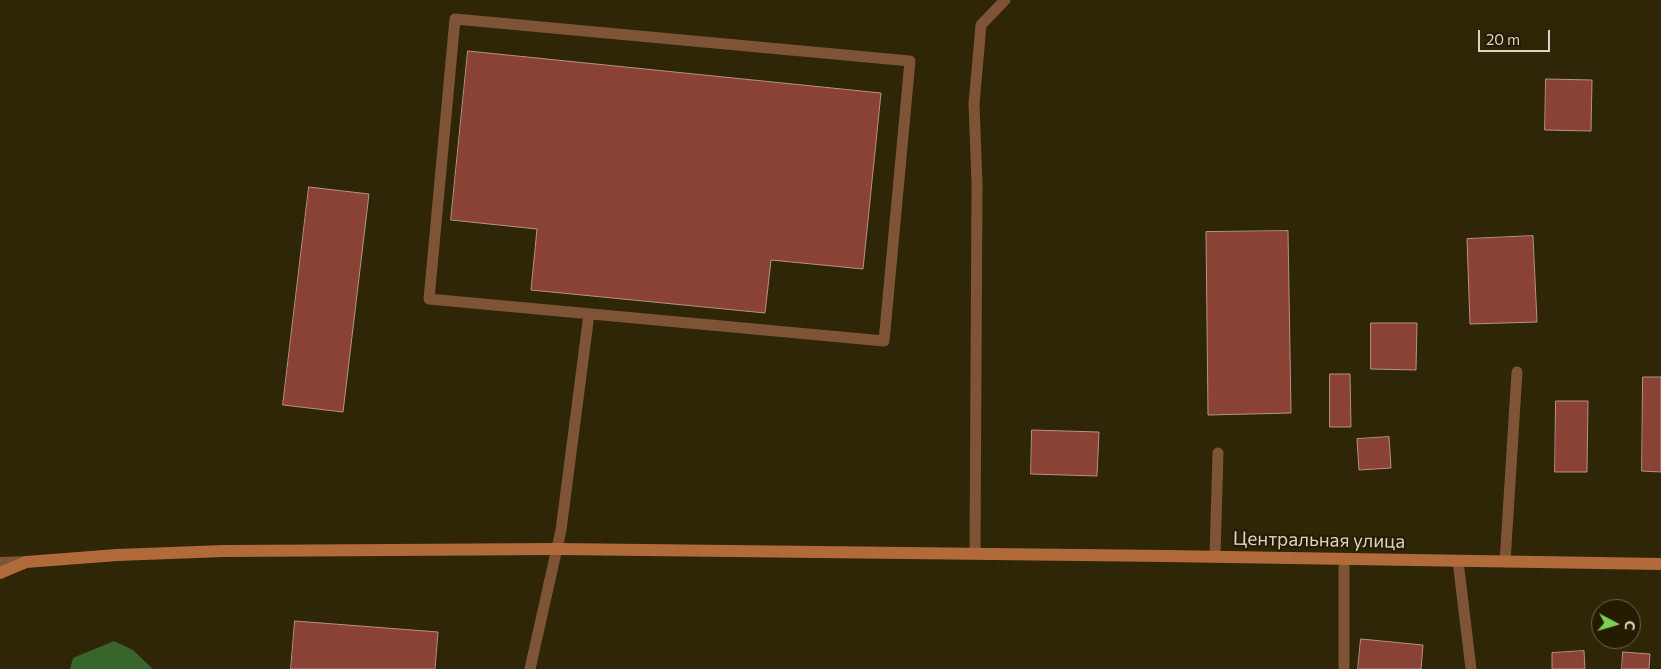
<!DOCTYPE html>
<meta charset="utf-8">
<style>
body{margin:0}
#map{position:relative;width:1661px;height:669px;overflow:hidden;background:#2f2507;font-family:Commissioner,sans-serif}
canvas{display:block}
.north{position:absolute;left:1591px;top:599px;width:50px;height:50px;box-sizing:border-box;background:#251b00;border:1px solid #6d654e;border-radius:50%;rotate:96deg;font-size:14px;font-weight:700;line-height:20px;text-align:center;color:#dad4c3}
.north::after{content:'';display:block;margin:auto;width:18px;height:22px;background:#7cd155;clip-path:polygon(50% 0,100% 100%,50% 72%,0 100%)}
.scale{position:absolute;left:1478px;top:30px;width:72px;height:22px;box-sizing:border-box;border:2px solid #dad4c3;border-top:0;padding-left:6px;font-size:15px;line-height:18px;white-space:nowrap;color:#dad4c3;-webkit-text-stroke:4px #251b00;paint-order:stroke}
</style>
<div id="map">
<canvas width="1661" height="669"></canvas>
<div class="north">С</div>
<div class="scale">20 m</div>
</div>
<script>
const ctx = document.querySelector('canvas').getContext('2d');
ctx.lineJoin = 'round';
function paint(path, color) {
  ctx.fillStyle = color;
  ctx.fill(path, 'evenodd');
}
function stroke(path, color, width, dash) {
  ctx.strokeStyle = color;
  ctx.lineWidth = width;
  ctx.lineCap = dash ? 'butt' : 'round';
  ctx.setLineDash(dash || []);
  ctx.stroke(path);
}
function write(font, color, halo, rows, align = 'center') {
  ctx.font = font + ' Commissioner,sans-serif';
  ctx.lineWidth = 4;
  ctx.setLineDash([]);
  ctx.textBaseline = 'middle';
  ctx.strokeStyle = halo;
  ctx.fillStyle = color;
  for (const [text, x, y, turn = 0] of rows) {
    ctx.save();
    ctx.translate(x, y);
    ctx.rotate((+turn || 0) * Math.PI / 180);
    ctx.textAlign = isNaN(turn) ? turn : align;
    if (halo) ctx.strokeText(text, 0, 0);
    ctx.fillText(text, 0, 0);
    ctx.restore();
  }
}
const forest = new Path2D(`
 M114,641L133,650L153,669H70L73,658Z`);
const building = new Path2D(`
 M468,51L881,93L863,269L771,260L765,313L531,290L537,229L451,220Z
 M1546,79L1592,80L1591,131L1545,130Z
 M309,187L369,194L343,412L283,405Z
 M1288,231L1291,413L1208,415L1206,232Z
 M1533,236L1537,322L1470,324L1467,239Z
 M1371,323H1417L1416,370L1371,369Z
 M1330,374H1350L1351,427H1330Z
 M1643,377H1661V472L1642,471Z
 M1556,401H1588L1587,472H1555Z
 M1032,430L1099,432L1097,476L1031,474Z
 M1389,437L1391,468L1359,470L1357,439Z
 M295,621L438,632L435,669H291Z
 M1361,639L1423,645L1421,669H1358Z
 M1584,651L1585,669H1552V653Z
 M1623,652L1650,654L1649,669H1622Z`);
const service = new Path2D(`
 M455,19L910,61L884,341L429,299Z
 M975,554L977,184L974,104L981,25L1005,0
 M1215,556L1218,453
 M1458,561L1471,669
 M1505,562L1517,372
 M530,669L561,530L589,314
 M1344,669V559`);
const minor = new Path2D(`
 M0,563L26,562`);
const secondary = new Path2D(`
 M0,573L26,562L117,555L224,551L557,549L1166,556L1661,564`);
const streetNames = [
 ["Центральная улица",1319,540,1]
];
paint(forest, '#38652a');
paint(building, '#8a4235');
stroke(building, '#b7918a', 1);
stroke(service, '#7f5336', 11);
stroke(minor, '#7f5336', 12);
stroke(secondary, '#b16b3a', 12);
write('19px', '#dad4c3', '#251b00', streetNames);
</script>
